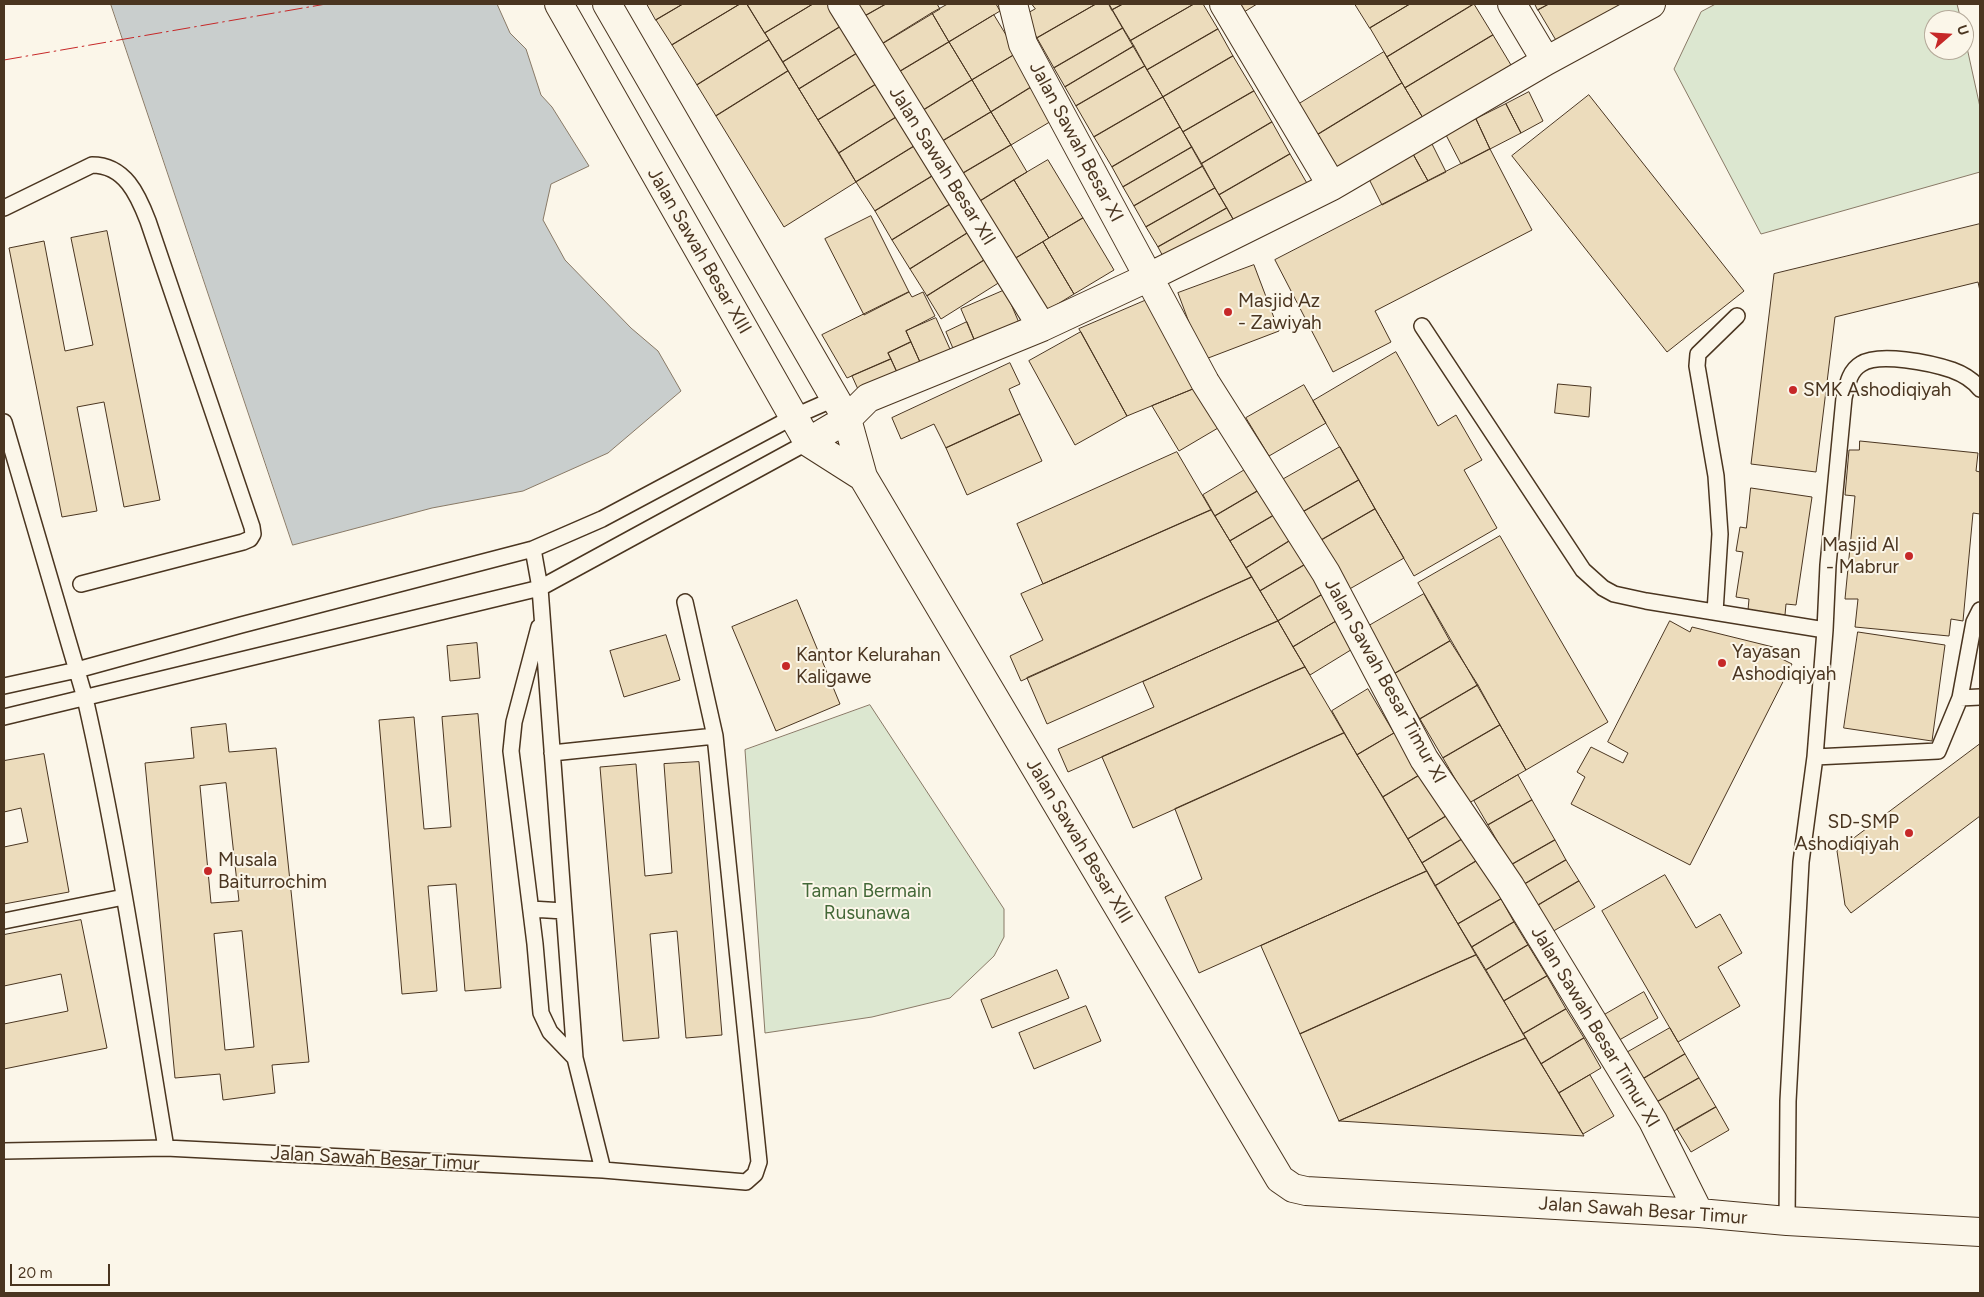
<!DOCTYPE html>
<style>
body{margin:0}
#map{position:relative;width:1984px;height:1297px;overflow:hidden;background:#fbf6e9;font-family:Figtree,sans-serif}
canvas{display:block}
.frame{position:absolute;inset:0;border:5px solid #4a3520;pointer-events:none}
.north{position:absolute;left:1924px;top:10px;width:50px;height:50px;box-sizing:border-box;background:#fbf6e9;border:1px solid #b4a999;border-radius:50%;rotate:71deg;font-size:14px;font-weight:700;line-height:20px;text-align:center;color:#4a3520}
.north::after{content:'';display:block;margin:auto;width:18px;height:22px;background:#c62828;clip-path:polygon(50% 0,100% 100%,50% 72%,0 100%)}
.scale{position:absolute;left:10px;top:1264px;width:100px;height:22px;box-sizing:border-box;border:2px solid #4a3520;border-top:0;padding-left:6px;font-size:15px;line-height:18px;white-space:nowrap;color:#4a3520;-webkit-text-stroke:4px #fbf6e9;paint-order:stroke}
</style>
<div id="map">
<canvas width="1984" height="1297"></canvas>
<div class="frame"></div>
<div class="north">U</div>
<div class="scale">20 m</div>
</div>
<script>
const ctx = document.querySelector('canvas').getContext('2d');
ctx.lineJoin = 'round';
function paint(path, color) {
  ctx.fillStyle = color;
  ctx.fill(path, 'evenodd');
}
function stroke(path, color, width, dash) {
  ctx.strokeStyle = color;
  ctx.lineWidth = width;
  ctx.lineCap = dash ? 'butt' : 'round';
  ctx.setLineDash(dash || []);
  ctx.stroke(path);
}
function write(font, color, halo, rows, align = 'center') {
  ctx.font = font + ' Figtree,sans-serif';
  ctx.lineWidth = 4;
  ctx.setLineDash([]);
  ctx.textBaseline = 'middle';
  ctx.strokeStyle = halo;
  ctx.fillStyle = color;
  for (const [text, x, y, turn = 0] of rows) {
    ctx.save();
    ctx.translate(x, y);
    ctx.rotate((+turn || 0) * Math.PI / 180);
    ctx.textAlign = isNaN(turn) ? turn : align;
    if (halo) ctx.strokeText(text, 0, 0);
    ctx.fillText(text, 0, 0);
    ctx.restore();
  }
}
const green = new Path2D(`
 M1716,4H1957L1961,20H1934V50H1964V34L1980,107V172L1761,234L1674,69L1701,12Z
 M870,705L1004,909V937L994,956L950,998L872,1017L765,1033L745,750Z`);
const water = new Path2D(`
 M111,4H497L510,33L526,49L541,95L552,107L589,166L551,184L543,220L565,260L631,328L658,351L681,391L608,453L523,491L432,508L293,545Z`);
const building = new Path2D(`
 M647,4H683L656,20Z
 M683,4H740L672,45L656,20Z
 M740,4H747L769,40L697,85L672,45Z
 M747,4H813L765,33Z
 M813,4H829L843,25L783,62L765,33Z
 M857,4H886L865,16Z
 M886,4H937L940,9L882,44L865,16Z
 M948,4H996L1000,11L949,42L932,13Z
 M1032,4H1096L1037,38L1024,15L1035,9Z
 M1096,4H1109L1123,28L1054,68L1037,38Z
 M1109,4H1123L1112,10Z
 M1123,4H1194L1130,41L1112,10Z
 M1194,4H1203L1218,29L1147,70L1130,41Z
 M1239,4H1257L1244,12Z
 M1355,4H1410L1370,28Z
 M1410,4H1474L1387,57L1370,28Z
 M1474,4L1493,35L1405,88L1387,57Z
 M1535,4H1549L1538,10Z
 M1549,4H1622L1557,42L1538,10Z
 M932,13L949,42L899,72L882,44Z
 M994,15L1017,53L972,80L949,42Z
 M843,25L859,52L799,89L783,62Z
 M1123,28L1134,46L1065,87L1054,68Z
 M1218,29L1233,56L1163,97L1147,70Z
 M1493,35L1511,65L1423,118L1405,88Z
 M769,40L788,71L716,116L697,85Z
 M949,42L972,80L922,111L899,72Z
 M1134,46L1145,66L1076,106L1065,87Z
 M859,52L878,83L818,120L799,89Z
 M1384,52L1402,83L1317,135L1299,104Z
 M1014,55L1033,86L991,112L972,80Z
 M1233,56L1254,91L1183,132L1163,97Z
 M1145,66L1163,97L1094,137L1076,106Z
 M788,71L856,182L784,227L716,116Z
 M972,80L991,112L941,142L922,111Z
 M878,83L898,116L839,153L818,120Z
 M1402,83L1423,118L1338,169L1317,135Z
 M1033,86L1053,120L1011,145L991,112Z
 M1254,91L1272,122L1201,164L1183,132Z
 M1529,92L1543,121L1521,133L1506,104Z
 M1589,95L1744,291L1667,352L1512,156Z
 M1163,97L1180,127L1112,167L1094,137Z
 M1506,104L1521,133L1490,149L1476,119Z
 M991,112L1011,145L960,175L941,142Z
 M898,116L916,145L856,182L839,153Z
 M1476,119L1490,149L1461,164L1446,135Z
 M1272,122L1290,154L1219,195L1201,164Z
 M1180,127L1192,147L1123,187L1112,167Z
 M1432,144L1446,172L1428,181L1413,154Z
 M916,145L934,175L875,211L856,182Z
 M1011,145L1027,172L977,203L960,175Z
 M1192,147L1203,166L1134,206L1123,187Z
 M1490,149L1532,230L1375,311L1391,342L1333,372L1275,260Z
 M1290,154L1308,185L1237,226L1219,195Z
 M1413,154L1428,181L1382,205L1368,177Z
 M1048,160L1083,218L1049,238L1014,180Z
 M1203,166L1215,188L1146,227L1134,206Z
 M934,175L952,203L892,240L875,211Z
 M1014,180L1049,238L1011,261L977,203Z
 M1215,188L1227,208L1158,247L1146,227Z
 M952,203L969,232L910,269L892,240Z
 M1227,208L1237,226L1168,266L1158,247Z
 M871,216L909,292L864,315L825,239Z
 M1083,218L1114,270L1074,294L1043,242Z
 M1980,224V291L1978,282L1835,317L1816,472L1751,464L1774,274Z
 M107,231L160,500L124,507L104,402L77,407L97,511L62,517L9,248L44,241L65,351L93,345L71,238Z
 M969,232L986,259L927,296L910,269Z
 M1043,242L1074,294L1043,313L1011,261Z
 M986,259L1000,282L941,319L927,296Z
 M1254,265L1279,331L1203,360L1178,293Z
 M1005,290L1020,325L976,344L961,309Z
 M909,292L912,297L923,292L935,316L906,331L911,342L888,353L891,359L847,378L822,335Z
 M1149,299L1200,386L1127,416L1079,329Z
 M936,318L954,358L924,371L906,331Z
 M967,322L976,344L955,353L946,332Z
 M1081,332L1127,416L1075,445L1029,361Z
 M911,342L924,371L901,381L888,353Z
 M1396,352L1438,426L1456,415L1482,460L1464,470L1497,528L1414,576L1313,401Z
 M891,359L901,381L862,398L852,376Z
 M1010,363L1020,384L1009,389L1020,414L946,448L934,424L901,439L892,418Z
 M1558,384L1591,387L1589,417L1555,413Z
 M1304,385L1326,423L1269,456L1246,418Z
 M1194,389L1218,428L1179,451L1152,406Z
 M1020,414L1042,461L967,495L946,448Z
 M1860,441L1978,453L1976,471L1980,472V514L1973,513L1963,621L1951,619L1949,636L1855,627L1858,599H1845L1855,496L1845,495L1849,450H1859Z
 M1340,447L1359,480L1301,513L1282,480Z
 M1177,452L1211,510L1043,584L1017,524Z
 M1248,468L1261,489L1215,516L1203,495Z
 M1359,480L1375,509L1318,542L1301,513Z
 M1751,488L1812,497L1796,605L1786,604L1785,615L1748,610L1749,599L1736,597L1743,552L1736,551L1740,527L1746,528Z
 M1261,489L1276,514L1230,541L1215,516Z
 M1375,509L1404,558L1346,591L1318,542Z
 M1211,510L1252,577L1021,681L1010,656L1043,640L1021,594Z
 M1276,514L1291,540L1246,568L1230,541Z
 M1500,536L1608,722L1526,770L1418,583Z
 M1291,540L1306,564L1260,591L1246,568Z
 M1306,564L1323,594L1278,621L1260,591Z
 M1252,577L1278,621L1047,724L1027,678Z
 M1323,594L1339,619L1293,647L1278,621Z
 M1424,594L1450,641L1394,674L1367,627Z
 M797,600L840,704L776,731L732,627Z
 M1278,621L1305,667L1068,772L1058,749L1154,707L1143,682Z
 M1337,621L1354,648L1310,675L1293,647Z
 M1670,621L1690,632L1692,627L1773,647L1770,653L1792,664L1690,865L1571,804L1585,777L1577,772L1591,747L1623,763L1628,753L1608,742Z
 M1858,632L1945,645L1932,741L1844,728Z
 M666,635L680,680L624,697L610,651Z
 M1450,641L1478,685L1420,719L1394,674Z
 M477,643L480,678L450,681L447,646Z
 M1305,667L1344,733L1133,828L1102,757Z
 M1478,685L1500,725L1443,758L1420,719Z
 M1368,689L1394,733L1357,755L1332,711Z
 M478,714L501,988L465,991L456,884L428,886L437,991L402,994L379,720L414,717L424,829L451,827L442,717Z
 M226,724L229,752L276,748L309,1062L272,1065L275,1093L223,1100L220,1074L175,1078L145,763L194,758L191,728ZM226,783L239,901L211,903L200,786ZM242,931L254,1047L225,1050L214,934Z
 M1500,725L1526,770L1469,803L1443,758Z
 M1403,728L1428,770L1383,797L1357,755Z
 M1344,733L1427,871L1199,973L1165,897L1202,879L1175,809Z
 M1980,744V816L1851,913L1845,905L1837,851Z
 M44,754L69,892L4,904V847L28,842L21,808L4,812V761Z
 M699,762L722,1035L686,1038L677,931L650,934L659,1038L623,1041L600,767L636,764L645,876L672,873L664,764Z
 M1428,770L1453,812L1408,839L1383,797Z
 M1518,775L1532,800L1488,825L1474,801Z
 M1532,800L1555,840L1511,865L1488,825Z
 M1453,812L1464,838L1422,863L1408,839Z
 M1464,838L1478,860L1435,886L1422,863Z
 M1555,840L1566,860L1523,885L1511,865Z
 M1478,860L1501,899L1458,924L1435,886Z
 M1566,860L1579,881L1535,907L1523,885Z
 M1427,871L1476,955L1300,1034L1261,946Z
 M1665,875L1696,928L1720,914L1742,953L1718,967L1740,1006L1678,1042L1602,911Z
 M1579,881L1595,907L1550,933L1535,907Z
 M1501,899L1514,922L1472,947L1458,924Z
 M81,920L107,1048L4,1069V1024L68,1011L61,974L4,986V935Z
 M1514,922L1528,945L1486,970L1472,947Z
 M1528,945L1547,976L1504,1001L1486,970Z
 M1476,955L1526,1038L1339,1121L1300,1034Z
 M1057,970L1069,998L992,1028L981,1000Z
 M1547,976L1566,1009L1523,1034L1504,1001Z
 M1644,992L1658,1018L1614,1043L1599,1018Z
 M1086,1006L1101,1041L1034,1069L1019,1033Z
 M1566,1009L1584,1038L1541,1064L1523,1034Z
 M1670,1028L1685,1054L1636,1083L1621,1056Z
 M1526,1038L1584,1136L1339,1121Z
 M1584,1038L1601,1068L1559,1093L1541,1064Z
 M1685,1054L1699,1078L1650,1106L1636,1083Z
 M1590,1075L1614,1116L1583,1134L1559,1093Z
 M1699,1078L1716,1107L1667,1135L1650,1106Z
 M1716,1107L1729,1130L1691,1152L1677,1129Z`);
const service = new Path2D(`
 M4,208L92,165C125,165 138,195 148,221L252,527L253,534L250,539L243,542L81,584
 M1422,326L1583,570L1603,588L1614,594L1646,601L1825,630
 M4,422L85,698C119,847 141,998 166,1148
 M533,549L540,588L575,1058L603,1170
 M1715,612L1720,534L1716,476L1697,366L1698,354L1737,316
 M539,627L514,722L511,751L535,944L541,1013L550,1032L575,1058
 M4,686L77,670L241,625L533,549L602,519L793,417L834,399H842
 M1960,698L1974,622L1980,610
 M4,717L540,588L808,442
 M552,753L715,736
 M1815,757L1825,630L1828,565L1844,398C1847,386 1849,371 1861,364C1879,352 1931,363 1952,370C1963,374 1973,380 1980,389
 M531,909L564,911
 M4,921L124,897
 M4,1151L166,1148L603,1170L746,1182L755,1174L759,1162L715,736L685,602
 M1787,1221L1788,1101L1801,862L1815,757L1938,751L1960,698L1980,697`);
const minor = new Path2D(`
 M559,4L808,442L863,477
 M607,4L847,419L863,477L1280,1179L1293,1188L1306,1191L1699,1213L1787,1221L1980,1232
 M842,4L1042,327
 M1013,4L1023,44L1205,382L1326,573L1424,759L1510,886L1653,1121L1699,1213
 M1224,4L1332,186
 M1512,4L1546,61
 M808,442L847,419L868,398L1042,327L1149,277L1332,186L1546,61L1651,4`);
const power = new Path2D(`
 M4,60L326,4`);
const markers = [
 [1228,312,5,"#c62828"],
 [1793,390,5,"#c62828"],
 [1909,556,5,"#c62828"],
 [1722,663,5,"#c62828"],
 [786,666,5,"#c62828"],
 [1909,833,5,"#c62828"],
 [208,871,5,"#c62828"]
];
const streetNames = [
 ["Jalan Sawah Besar XI",1076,142,62],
 ["Jalan Sawah Besar XII",942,166,58],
 ["Jalan Sawah Besar XIII",699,251,60],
 ["Jalan Sawah Besar Timur XI",1385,681,61],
 ["Jalan Sawah Besar XIII",1079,841,59],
 ["Jalan Sawah Besar Timur XI",1595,1027,59],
 ["Jalan Sawah Besar Timur",375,1159,3],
 ["Jalan Sawah Besar Timur",1643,1211,4]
];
const poiNames = [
 ["Masjid Az",1238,301],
 ["- Zawiyah",1238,323],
 ["SMK Ashodiqiyah",1803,390],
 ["Masjid Al",1899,545,"right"],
 ["- Mabrur",1899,567,"right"],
 ["Yayasan",1732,652],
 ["Ashodiqiyah",1732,674],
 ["Kantor Kelurahan",796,655],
 ["Kaligawe",796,677],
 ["SD-SMP",1899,822,"right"],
 ["Ashodiqiyah",1899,844,"right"],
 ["Musala",218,860],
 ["Baiturrochim",218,882]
];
const parkNames = [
 ["Taman Bermain",867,891],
 ["Rusunawa",867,913]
];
paint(green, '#dce7d0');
stroke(green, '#887966', 1);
paint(water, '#c9cecd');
stroke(water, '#887966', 1);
paint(building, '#ecdcbc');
stroke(building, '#4a3520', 1);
stroke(service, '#4a3520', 18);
stroke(minor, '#4a3520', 30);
stroke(service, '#fbf6e9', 15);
stroke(minor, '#fbf6e9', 28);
stroke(power, '#c62828', 1, [18, 4, 2.5, 4]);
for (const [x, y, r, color] of markers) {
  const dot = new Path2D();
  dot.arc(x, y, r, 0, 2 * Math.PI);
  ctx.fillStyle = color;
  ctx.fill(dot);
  stroke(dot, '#fbf6e9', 2);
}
write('19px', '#4a3520', '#fbf6e9', streetNames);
write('19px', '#4a3520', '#fbf6e9', poiNames, 'left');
write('19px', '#436837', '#fbf6e9', parkNames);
</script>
